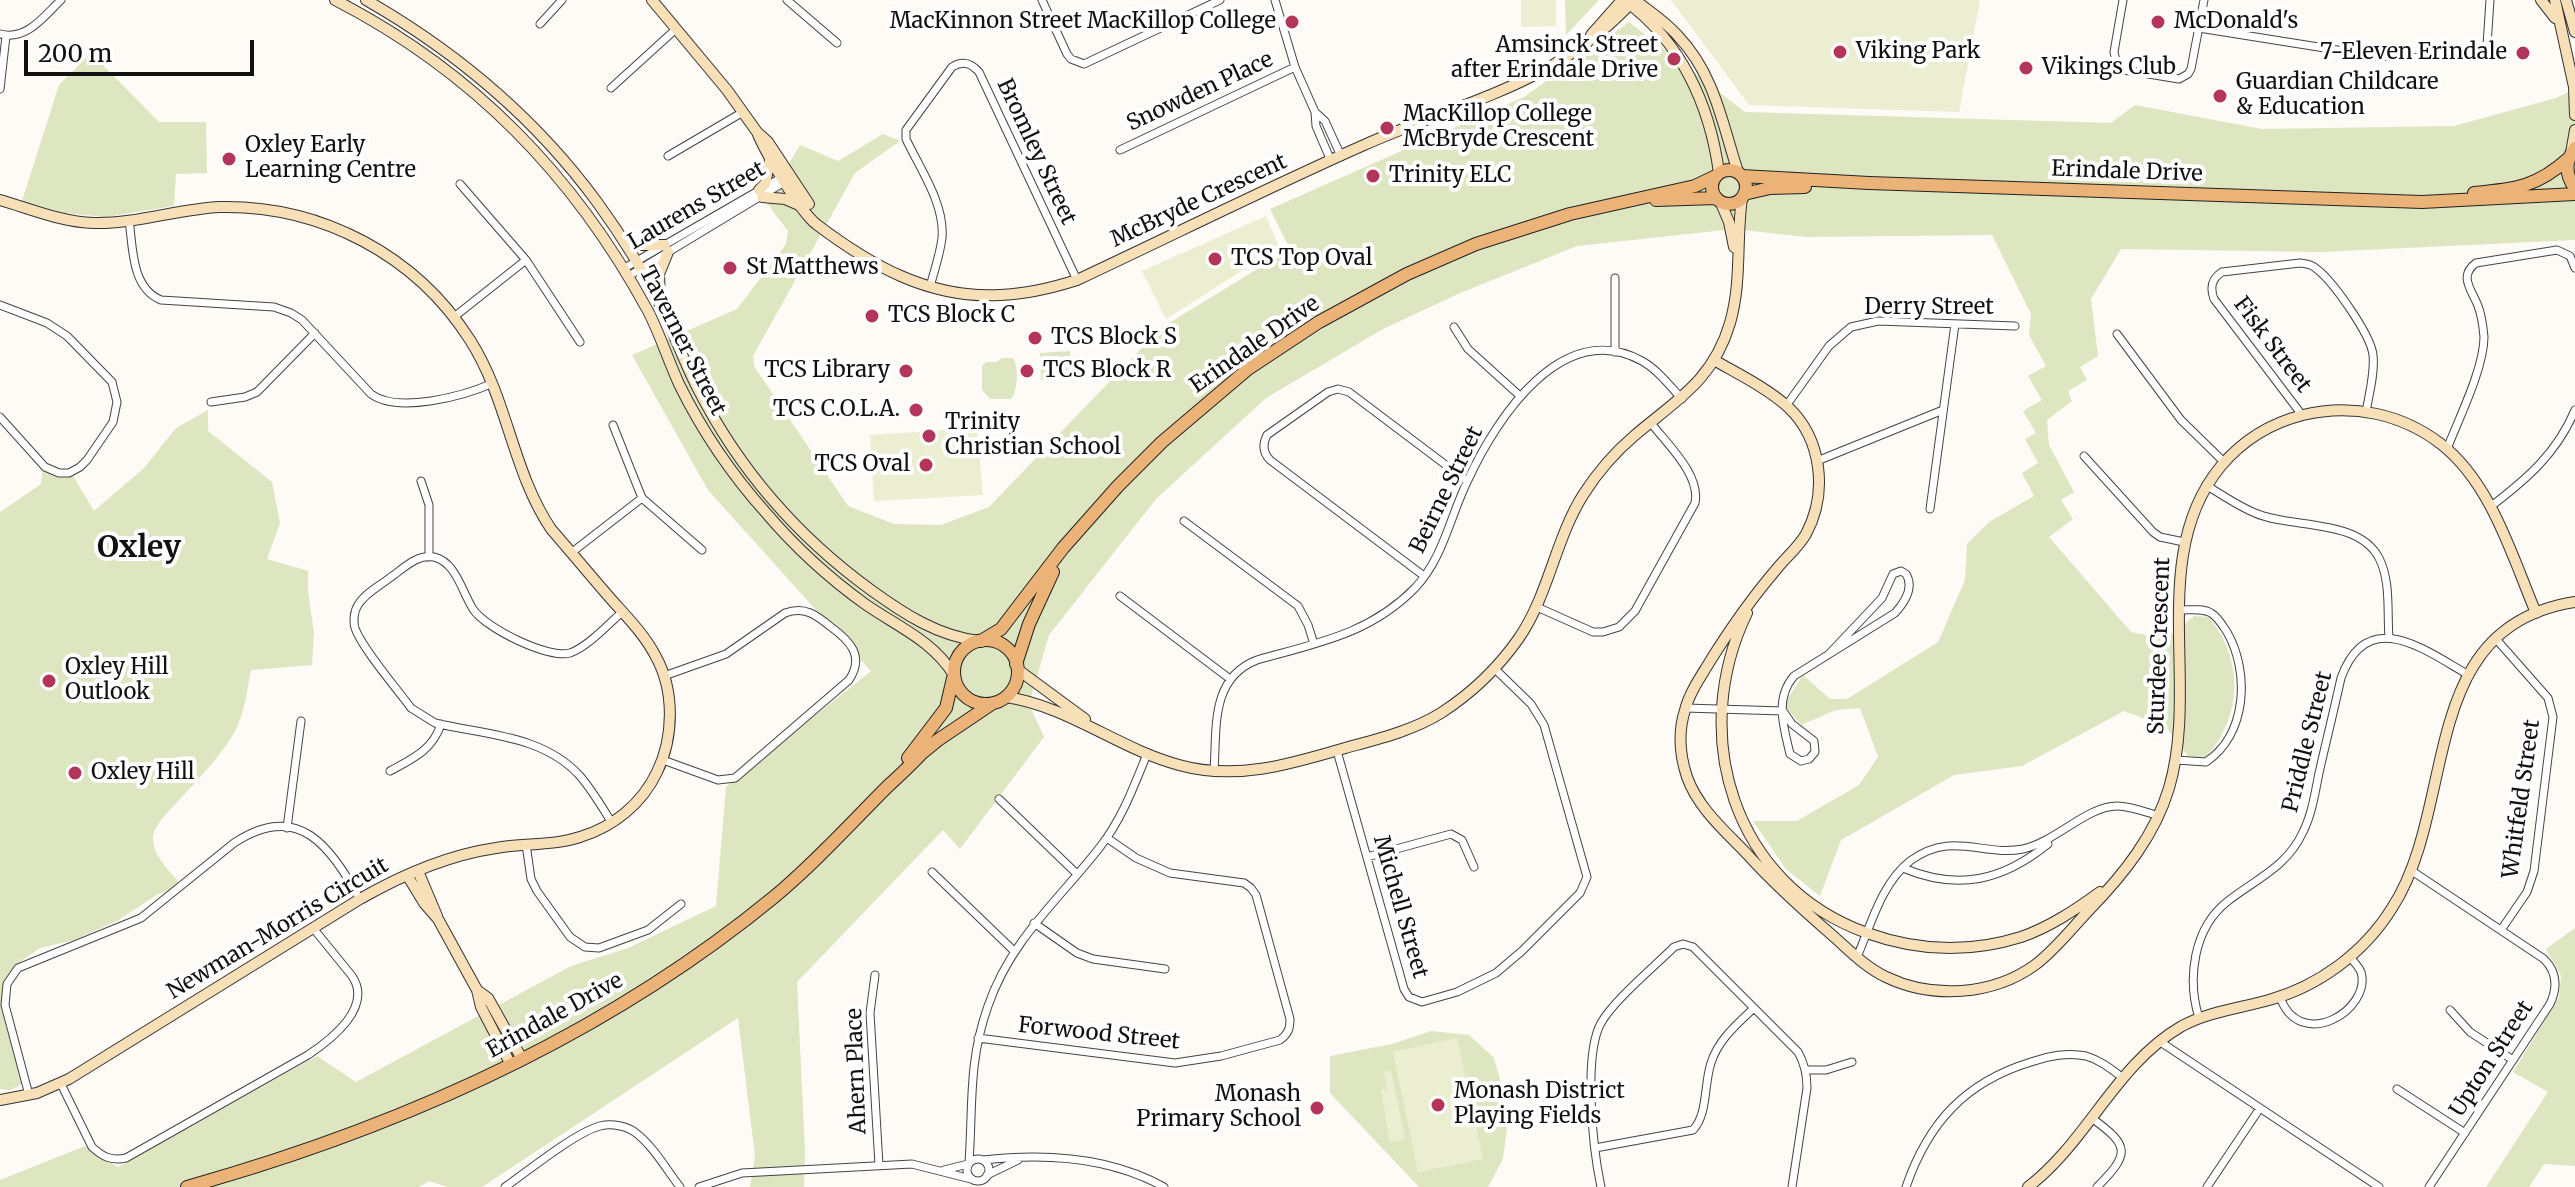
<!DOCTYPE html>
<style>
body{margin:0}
#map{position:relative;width:2575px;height:1187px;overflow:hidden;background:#fefaf5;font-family:Merriweather,serif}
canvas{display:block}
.scale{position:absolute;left:24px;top:40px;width:230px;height:36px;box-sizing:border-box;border:4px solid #111;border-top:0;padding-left:10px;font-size:24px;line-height:28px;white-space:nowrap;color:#111;-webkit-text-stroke:6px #fff;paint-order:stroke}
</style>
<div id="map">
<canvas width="2575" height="1187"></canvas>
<div class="scale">200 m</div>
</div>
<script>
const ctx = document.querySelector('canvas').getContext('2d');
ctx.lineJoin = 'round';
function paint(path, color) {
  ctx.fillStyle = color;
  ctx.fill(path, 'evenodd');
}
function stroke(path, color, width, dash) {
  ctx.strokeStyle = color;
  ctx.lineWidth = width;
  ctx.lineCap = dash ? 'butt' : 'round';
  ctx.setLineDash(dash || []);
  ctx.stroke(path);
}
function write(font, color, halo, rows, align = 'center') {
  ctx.font = font + ' Merriweather,serif';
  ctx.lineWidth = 8;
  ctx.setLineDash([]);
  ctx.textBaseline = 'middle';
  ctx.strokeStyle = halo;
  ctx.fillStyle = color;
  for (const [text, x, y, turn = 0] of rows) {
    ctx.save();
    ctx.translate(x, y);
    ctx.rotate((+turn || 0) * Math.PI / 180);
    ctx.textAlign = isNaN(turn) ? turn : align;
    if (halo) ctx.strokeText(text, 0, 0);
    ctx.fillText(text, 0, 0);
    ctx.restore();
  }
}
const green = new Path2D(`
 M1565,0H1599L1566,35Z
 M1629,22L1745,112L2111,123L2135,105L2262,129L2454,126L2556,98L2575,89V240L2321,252L2121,249L2091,299L2098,356L2080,367L2087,380L2068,391L2072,401L2047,420L2049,445L2074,492L2061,500L2073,519L2049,537L2131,632L2166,639L2194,616L2209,617C2244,660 2243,717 2205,758L2188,756L2166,727L2124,711L2022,766L1954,775L1841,840L1820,896L1786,869L1753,821H1797L1859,785L1878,757L1860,708L1836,710L1801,725L1784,705L1803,675L1830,699H1847L1938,642L1965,580L1967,544L1989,522L2034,496L2022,473L2038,463L2025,439L2036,433L2023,411L2042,400L2028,376L2046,366L2029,335L2031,314L1992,235L1806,237L1734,229L1577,246L1460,293L1383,329L1266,398L1156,499L1049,635L1029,704L1044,737L960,849L943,830L797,982L805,1152L804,1187H750L755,1156L738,1018L482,1187H448L429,1181L419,1187H0V1180L85,1146L118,1167L317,1056L356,1082L571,966L628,948L716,906L726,787L871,671L708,490L632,355L737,309L786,244L788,231L766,202L800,145L838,161L883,134L900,141L855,173L753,356L754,366L848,506L894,524L941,525L989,507L1161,328L1290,249L1270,209L1524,97Z
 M91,53L159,122H206L207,173L176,174L174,206L105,217L64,213L22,201L59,85Z
 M1070,351V375L1058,376L1057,380H1041L1040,353Z
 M1002,358H1013C1019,368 1018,390 1011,399H990L982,390V366L986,362H996Z
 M208,410V431L272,482L280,523L267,559L308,571V591L314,633L312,665L251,670C247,690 245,712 235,731C222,755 199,778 180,799C171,809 152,826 153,840C154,858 172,873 183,887L158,894L117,921L74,940L40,948L15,965L5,989L25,1082L11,1090L0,1089V512L41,484L43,468L72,474L94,511L144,468L176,428Z
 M2575,928V1166L2544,1164L2529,1187H2486L2548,1092L2513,1072L2559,997L2561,976L2546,949Z
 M1431,1031L1469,1035L1494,1058L1509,1111L1503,1159L1488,1187H1419L1330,1093V1056L1392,1044Z
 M1545,1098L1553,1099L1557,1104L1558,1125L1546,1127L1533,1109Z`);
const pitch = new Path2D(`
 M1521,0H1556V26L1521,27Z
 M1671,0H1980L1959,112L1749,105Z
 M1266,216L1279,247L1166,319L1142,271Z
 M977,428L983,495L874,501L870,435Z
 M1457,1038L1483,1159L1418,1172L1393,1052Z
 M1391,1070L1405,1139L1390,1142L1381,1090L1387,1089L1384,1072Z`);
const street = new Path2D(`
 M787,0L837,43
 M1042,0L1067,54L1071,59L1084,64L1220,0
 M1275,0L1295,67L1315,112L1316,126L1331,161
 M2123,0L2114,52L2117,65L2124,70L2179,79L2188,74L2191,69L2204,0
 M540,24L562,0
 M2199,28L2375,56L2432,58L2475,56L2487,45L2490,0
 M0,34C27,41 44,16 61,0
 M611,88L676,29
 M0,89L6,36
 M1315,112L1325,121L1341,156
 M1120,150L1295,67
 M668,156L743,112
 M460,184L526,260L580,342
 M129,220C133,247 131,288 161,300L274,307L291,313L302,320L371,394C398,414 464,396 493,383
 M623,269L784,176
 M627,277L786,181
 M1615,278V352
 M930,287C934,271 940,255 942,238C945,204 920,169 906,139V130L952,67C963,60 971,63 979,72L1077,280
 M0,305L47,323L67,336L112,382L117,402L113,422L87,460L80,467L69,473H59L45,467L0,417
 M454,317L526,260
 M1454,327L1468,349L1520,396
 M2117,334L2181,420L2224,462
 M211,402L245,397L257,392L315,333
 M1786,406L1829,346L1851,327L1878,321L2015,326
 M2302,415L2214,299C2210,288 2211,279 2222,272L2300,263C2308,264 2313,265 2318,270C2334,283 2371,335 2373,355C2375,373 2369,394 2366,412
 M613,425L642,498L702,550
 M2447,449C2459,418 2484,368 2484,337C2483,326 2482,316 2478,306C2472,290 2458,276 2476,263L2557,250L2570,256L2575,268
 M2084,456L2153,532L2160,537L2184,542
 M1817,461L1943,410
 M421,481L429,505V557
 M2206,485C2222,495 2238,506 2255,513C2292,529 2358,518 2379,558C2391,581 2387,613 2389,638
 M2490,507C2527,479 2557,453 2575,410
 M1930,509L1955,324
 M1184,521L1298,606L1308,625L1314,644
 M571,553L642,498
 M1424,576L1270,460C1263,453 1262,445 1267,435L1328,392L1338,389L1349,392L1467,481
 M1120,596L1230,679
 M1537,607L1593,632H1603L1619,627L1635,611L1695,503C1701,475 1667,444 1651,423
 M2496,639L2548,698L2553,717L2534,871L2527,892L2501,930
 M1685,708L1783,711
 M1783,711L1792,724L1814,741L1815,752L1809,759L1801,761L1790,754C1784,728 1774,699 1794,676L1895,613C1905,602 1914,587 1906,574L1901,571L1893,574L1882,598L1829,654
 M1337,751L1404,989L1409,997L1422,1002L1457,992L1496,973L1522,951L1580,893L1587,877L1544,725L1531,704L1495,669
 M663,760L718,780L735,778L849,680C865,656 850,641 831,627C816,615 805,606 785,613L726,654L664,676
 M2176,760L2206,762C2247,735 2250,672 2227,632C2223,626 2218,617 2211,613C2203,608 2190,610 2181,610
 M390,771C412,759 433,750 441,724
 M1214,771C1217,728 1210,678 1257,660C1317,643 1370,634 1415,588C1444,557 1450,516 1468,480C1496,419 1562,317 1642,361C1658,370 1670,386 1682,399
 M999,799L1077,874
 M612,823C602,807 592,790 580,776C543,735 485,735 435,723L411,708C398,690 361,647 355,628C353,621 354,611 358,605C365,593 381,585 391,577C404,568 417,554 434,557C456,562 462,592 473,609C485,628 548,659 570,653C586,648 609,624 622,612
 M287,828L301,721
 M526,844L531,879L537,891L570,937L585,947L599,948L648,930L681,904
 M1367,857L1451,834L1462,840L1474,867
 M1903,868C1958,891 2002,881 2048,844
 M2412,871L2544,959C2557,972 2558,987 2550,1004L2429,1187
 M932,872L1014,951
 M1034,923L1077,953L1093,959L1165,969
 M1857,957C1871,925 1881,884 1910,861C1952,830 1983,857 2023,849C2057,841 2087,806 2117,806C2131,806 2145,812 2159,816
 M875,975L870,1013L879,1165
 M2280,997C2300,1053 2372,1010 2361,972C2359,967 2354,962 2350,957
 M2450,1010L2470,1032L2513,1060
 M2199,1018C2187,979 2193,928 2228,901C2256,879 2287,867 2303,832C2312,814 2315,793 2319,773C2326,742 2334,710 2341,678C2367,605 2425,650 2467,674
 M978,1038L1175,1063L1221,1056L1280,1040C1288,1034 1290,1029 1290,1019L1256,895L1251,888L1244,883L1170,873L1136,858L1107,838
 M2159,1041L2379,1187
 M1807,1070H1826L1852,1062
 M61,1084L92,1147C103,1157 111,1161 126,1158L308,1055C332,1039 373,1007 352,976L313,928
 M2397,1089L2465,1133
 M29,1095L5,1005L7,984L18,968L141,918L234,843C299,800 330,847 360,899
 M2093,1119C2130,1146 2130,1154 2097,1187
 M1595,1148L1693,1130C1708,1114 1704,1083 1711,1063C1718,1040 1737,1024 1754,1008
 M967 1170a11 11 0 1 1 22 0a11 11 0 1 1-22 0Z
 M983,1160C1044,1153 1110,1157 1164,1187
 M969,1163C973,1106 968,1062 988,1006C1011,939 1059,900 1100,847C1122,819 1134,786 1147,754
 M944,1170L968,1164
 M987,1175L1018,1160
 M505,1187C528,1171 576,1132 600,1126C612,1123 627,1126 636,1133C654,1147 666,1169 680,1187
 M699,1187L742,1173L912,1164L971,1179
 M1601,1187C1593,1150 1583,1055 1601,1023C1614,1000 1654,967 1674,947L1683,944L1693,947L1798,1052C1805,1064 1807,1074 1807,1088L1792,1187
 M1906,1187C1928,1123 1965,1082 2031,1062C2047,1056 2069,1052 2086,1056C2100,1060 2111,1069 2123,1078
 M2207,1187L2260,1108`);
const secondary = new Path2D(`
 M335,0C473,71 574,175 648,311C660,334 668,360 679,384C702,431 732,475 767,514C796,548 829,578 865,604C898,627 932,640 954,675
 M366,0C455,51 536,119 597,202C621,235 643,270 661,306C674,333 684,362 698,389C739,469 798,537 871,590C904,614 938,636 979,641
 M652,0L727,90L757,132L768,142L809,204
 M1624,0C1681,41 1710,105 1719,173
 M1635,0C1650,12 1666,22 1678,36C1715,75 1722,123 1738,172
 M2541,0L2555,18
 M2555,0L2574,87L2575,115
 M2566,0L2575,32
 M1591,35L1622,0
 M757,132C765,152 799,210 816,224C870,265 929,299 1000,295C1026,294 1052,288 1077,280C1173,235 1267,188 1364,145C1463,101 1557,85 1634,0
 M2571,153L2575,130
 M759,190L765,184L770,160
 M762,197L785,199L801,206
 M0,200C31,209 61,222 94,223C136,224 178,209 220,207C321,205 416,255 470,340C508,399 512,471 551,529C571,552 590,575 610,598C626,616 644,634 655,655C675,690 674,737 657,772C642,804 613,827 580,837C553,846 524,843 496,848C448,855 402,875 360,899L69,1079L37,1093L0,1100
 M1720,201L1729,222L1734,247
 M623,240L641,245H665
 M660,301L659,274L668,252
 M1714,360C1738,374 1767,388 1788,407C1822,439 1828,493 1806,534C1798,548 1785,558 1775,571C1751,599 1731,628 1712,658C1702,675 1690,691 1685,710C1678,732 1680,756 1687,777C1698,808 1725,831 1747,854C1773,883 1802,909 1832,935C1849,950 1865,967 1886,977C1932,999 1992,996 2035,965C2055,950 2072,928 2090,909C2124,874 2155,835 2169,788C2200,684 2147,555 2221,466C2243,440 2271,423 2303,415C2352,403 2402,414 2441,444C2491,483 2512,556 2536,613
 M1747,613C1688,735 1733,885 1867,933C1917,951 1970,953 2021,937C2050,927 2075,910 2100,892
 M1017,669L1085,719
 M1006,697C1068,706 1119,749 1179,765C1236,781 1291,764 1345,748C1378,739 1412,731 1441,713C1472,693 1498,668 1519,638C1549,594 1555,540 1583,495C1597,473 1614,453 1634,436C1676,400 1713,381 1730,323C1742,282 1736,240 1742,198
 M418,871L437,916
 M407,875L424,903L438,919L477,990L481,1007L511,1065
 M477,990L488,998L522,1059
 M2028,1187C2088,1141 2116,1064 2182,1026C2208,1012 2240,1008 2269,1000C2319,986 2364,953 2392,908C2459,805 2415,627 2575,602`);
const primary = new Path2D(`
 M2575,148C2565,161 2565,175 2575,188
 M1712 187a17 17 0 1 1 34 0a17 17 0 1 1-34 0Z
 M1742,176L1869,183L2422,202L2575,194
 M2474,193C2516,189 2537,187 2569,158
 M1744,194L1770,188L1805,187
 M1656,200L1716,198
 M954 672a32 32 0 1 1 64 0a32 32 0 1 1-64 0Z
 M981,641L1001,629L1063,548L1118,486L1162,442L1248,369L1319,322L1407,274L1476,244L1570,214L1695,186L1716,176
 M1016,664L1029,624L1053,572
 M908,758L946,708L953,678
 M187,1187C397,1128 605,1036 774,897C815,863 850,824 887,787C899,776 911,765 922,753L938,740L993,703`);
const markers = [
 [1292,22,8,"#b4355a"],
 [2158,22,8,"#b4355a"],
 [1840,52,8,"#b4355a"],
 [2523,53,8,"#b4355a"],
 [1674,59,8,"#b4355a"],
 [2026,68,8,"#b4355a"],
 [2220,96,8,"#b4355a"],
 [1387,128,8,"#b4355a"],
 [229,159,8,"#b4355a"],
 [1373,176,8,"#b4355a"],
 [1215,259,8,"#b4355a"],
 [730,268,8,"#b4355a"],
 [872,316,8,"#b4355a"],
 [1035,338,8,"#b4355a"],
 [906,371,8,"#b4355a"],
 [1027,371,8,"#b4355a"],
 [916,410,8,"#b4355a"],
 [929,436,8,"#b4355a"],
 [926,465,8,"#b4355a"],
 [49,681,8,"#b4355a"],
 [75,773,8,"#b4355a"],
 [1438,1105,8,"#b4355a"],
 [1317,1108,8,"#b4355a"]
];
const poiNames = [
 ["MacKinnon Street MacKillop College",1276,22,"right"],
 ["McDonald's",2174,22],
 ["Amsinck Street",1658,46,"right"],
 ["after Erindale Drive",1658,71,"right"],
 ["Viking Park",1856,52],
 ["7-Eleven Erindale",2507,53,"right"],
 ["Vikings Club",2042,68],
 ["Guardian Childcare",2236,83],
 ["& Education",2236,108],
 ["MacKillop College",1403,115],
 ["McBryde Crescent",1403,140],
 ["Oxley Early",245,146],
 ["Learning Centre",245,171],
 ["Trinity ELC",1389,176],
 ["TCS Top Oval",1231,259],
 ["St Matthews",746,268],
 ["TCS Block C",888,316],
 ["TCS Block S",1051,338],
 ["TCS Library",890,371,"right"],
 ["TCS Block R",1043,371],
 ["TCS C.O.L.A.",900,410,"right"],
 ["Trinity",945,423],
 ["Christian School",945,448],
 ["TCS Oval",910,465,"right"],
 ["Oxley Hill",65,668],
 ["Outlook",65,693],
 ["Oxley Hill",91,773],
 ["Monash District",1454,1092],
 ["Playing Fields",1454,1117],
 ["Monash",1301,1095,"right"],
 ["Primary School",1301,1120,"right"]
];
const streetNames = [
 ["Snowden Place",1200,92,-25],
 ["Bromley Street",1036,152,65],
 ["Erindale Drive",2127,172,2],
 ["McBryde Crescent",1199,201,-25],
 ["Laurens Street",697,206,-30],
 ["Derry Street",1929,308],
 ["Taverner Street",682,341,63],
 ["Erindale Drive",1255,345,-35],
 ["Fisk Street",2272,345,53],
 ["Beirne Street",1447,490,-64],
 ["Sturdee Crescent",2160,646,-88],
 ["Priddle Street",2308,742,-76],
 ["Whitfeld Street",2522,799,-82],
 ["Michell Street",1400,907,74],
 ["Newman-Morris Circuit",278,929,-31],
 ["Erindale Drive",555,1016,-29],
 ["Forwood Street",1099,1034,6],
 ["Upton Street",2492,1059,-57],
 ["Ahern Place",857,1071,-92]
];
const districtNames = [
 ["Oxley",139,549]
];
paint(green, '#dee6c1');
paint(pitch, '#eceed2');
stroke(street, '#444', 9);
stroke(secondary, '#333', 12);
stroke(primary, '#222', 14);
stroke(street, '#fff', 7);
stroke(secondary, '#f7e0b7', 10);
stroke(primary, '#ebb378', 12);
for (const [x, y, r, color] of markers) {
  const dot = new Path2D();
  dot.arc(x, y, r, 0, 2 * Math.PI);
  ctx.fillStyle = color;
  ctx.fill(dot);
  stroke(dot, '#fff', 3);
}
write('22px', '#111', '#fff', poiNames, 'left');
write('22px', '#111', '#fff', streetNames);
write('bold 30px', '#111', '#fff', districtNames);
</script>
